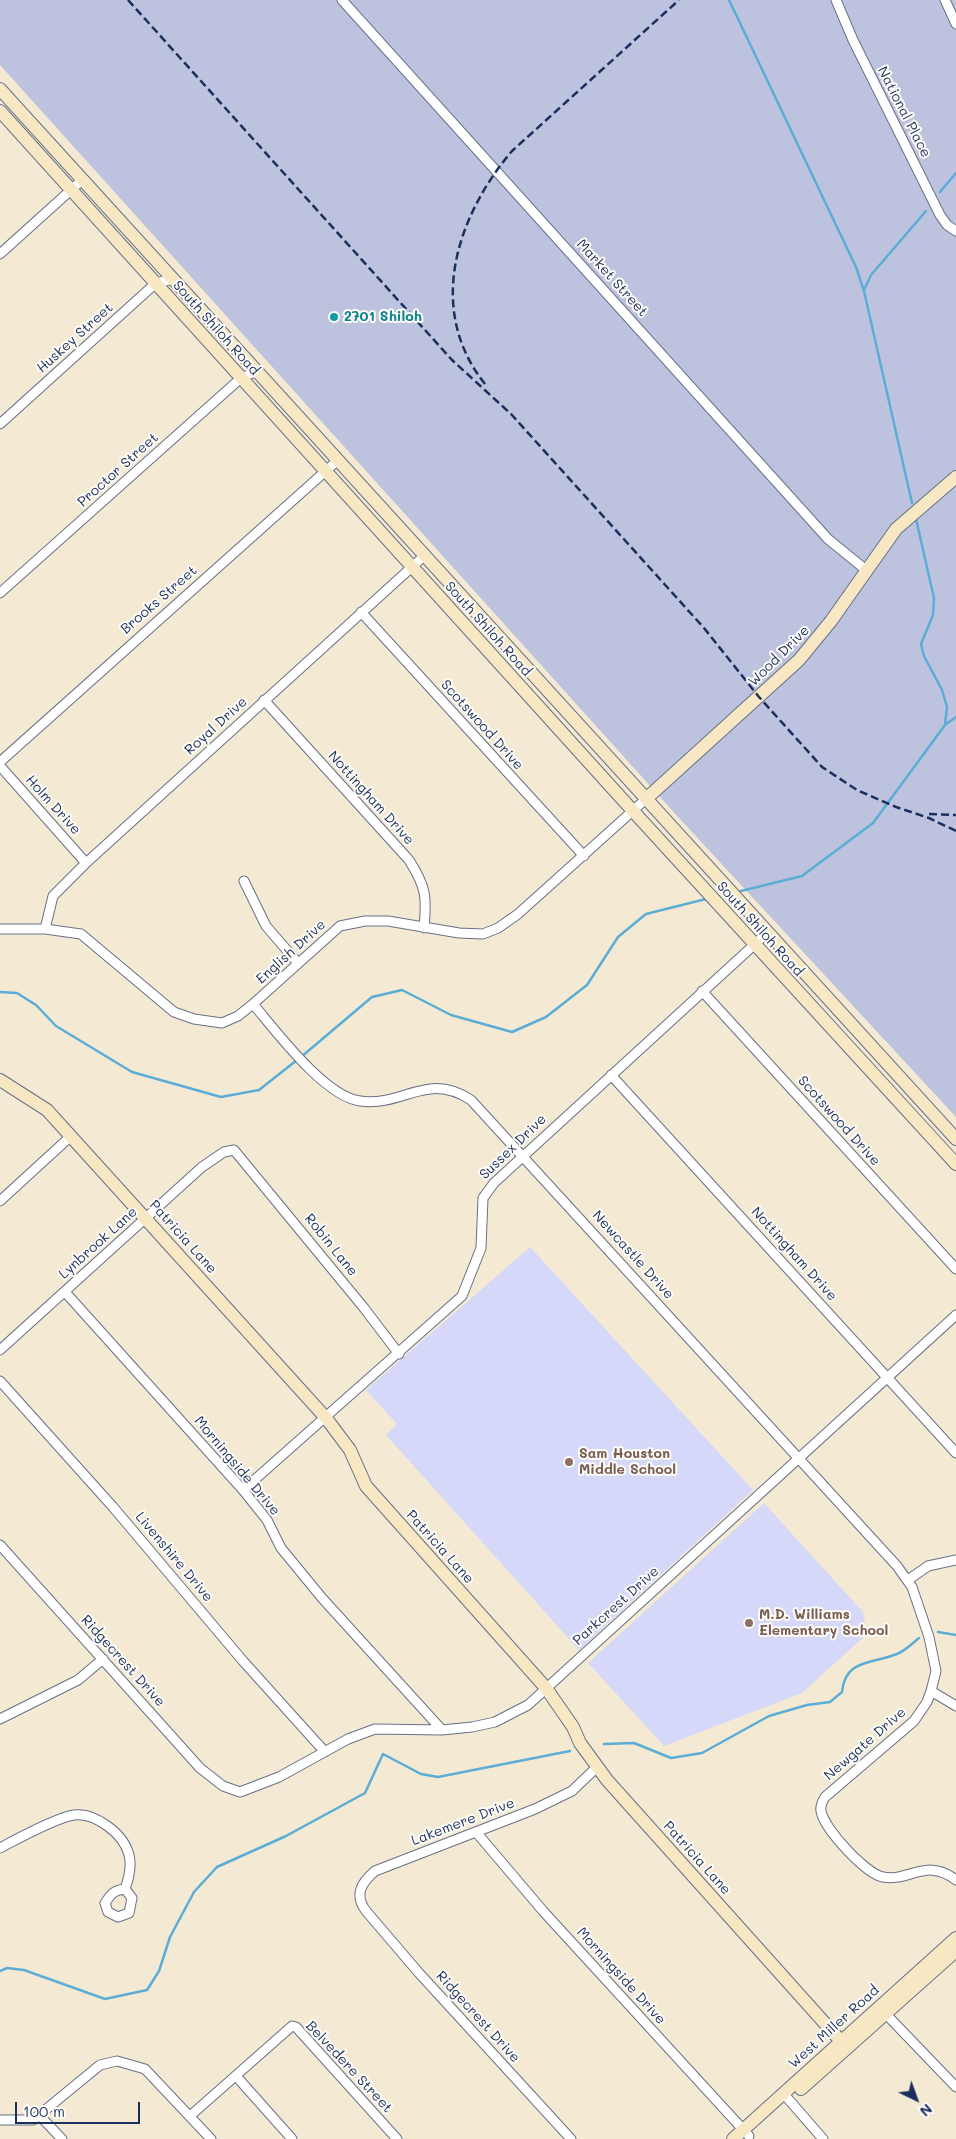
<!DOCTYPE html>
<style>
body{margin:0}
#map{position:relative;width:956px;height:2139px;overflow:hidden;background:#f4ead4;font-family:Mali,sans-serif}
canvas{display:block}
.north{position:absolute;left:891px;top:2074px;width:50px;height:50px;-webkit-text-stroke:4px #fdfcf7;paint-order:stroke;rotate:138deg;font-size:14px;font-weight:700;line-height:20px;text-align:center;color:#1b2f5e}
.north::after{content:'';display:block;margin:auto;width:18px;height:22px;background:#1b2f5e;clip-path:polygon(50% 0,100% 100%,50% 72%,0 100%)}
.scale{position:absolute;left:15px;top:2102px;width:125px;height:22px;box-sizing:border-box;border:2px solid #1b2f5e;border-top:0;padding-left:6px;font-size:15px;line-height:18px;white-space:nowrap;color:#1b2f5e;-webkit-text-stroke:4px #fdfcf7;paint-order:stroke}
</style>
<div id="map">
<canvas width="956" height="2139"></canvas>
<div class="north">N</div>
<div class="scale">100 m</div>
</div>
<script>
const ctx = document.querySelector('canvas').getContext('2d');
ctx.lineJoin = 'round';
function paint(path, color) {
  ctx.fillStyle = color;
  ctx.fill(path, 'evenodd');
}
function stroke(path, color, width, dash) {
  ctx.strokeStyle = color;
  ctx.lineWidth = width;
  ctx.lineCap = dash ? 'butt' : 'round';
  ctx.setLineDash(dash || []);
  ctx.stroke(path);
}
function write(font, color, halo, rows, align = 'center') {
  ctx.font = font + ' Mali,sans-serif';
  ctx.lineWidth = 4;
  ctx.setLineDash([]);
  ctx.textBaseline = 'middle';
  ctx.strokeStyle = halo;
  ctx.fillStyle = color;
  for (const [text, x, y, turn = 0] of rows) {
    ctx.save();
    ctx.translate(x, y);
    ctx.rotate((+turn || 0) * Math.PI / 180);
    ctx.textAlign = isNaN(turn) ? turn : align;
    if (halo) ctx.strokeText(text, 0, 0);
    ctx.fillText(text, 0, 0);
    ctx.restore();
  }
}
const built = new Path2D(`
 M530,1247L753,1490L579,1650L386,1435L397,1424L366,1390Z
 M764,1503L863,1612L867,1634L802,1693L664,1746L588,1663Z`);
const industrial = new Path2D(`
 M0,0H956V1117L679,818L0,65Z`);
const stream = new Path2D(`
 M729,0L856,267L864,291L912,503
 M940,192L956,173
 M864,290L871,275L926,211
 M916,519L934,598L933,615L921,644L924,656L942,690L947,707L945,725
 M737,892L802,876L873,823L945,725L956,717
 M0,992L17,993L36,1005L56,1026L132,1072L221,1097L259,1090L297,1060
 M301,1057L372,997L402,990L451,1015L512,1032L546,1017L587,985L618,937L646,914L706,899
 M938,1632L956,1635
 M604,1744L634,1743L671,1758L702,1753L769,1716L807,1705L830,1702L842,1692C845,1659 872,1664 897,1654C905,1651 913,1643 919,1638
 M0,1971L7,1968L24,1970L105,1999L147,1990L159,1971L170,1937L194,1892L217,1867L286,1836L365,1793L383,1754L421,1774L438,1777L570,1751`);
const street = new Path2D(`
 M342,0L828,539L866,570
 M836,0L853,40L940,215L947,225L956,231
 M945,0L956,24
 M0,254L82,180
 M0,424L156,283L173,279
 M0,593L241,378L257,371
 M361,612L584,856
 M264,700L409,860C426,887 427,896 424,928
 M0,762L338,460
 M0,766L86,863
 M244,881L266,926L298,963
 M0,929H45L81,934L174,1012L194,1019L222,1023L238,1016L253,1004L340,926L365,921H388L459,933L483,934L498,928L518,914L647,798
 M45,929L53,896L86,863L424,556
 M702,991L956,1269
 M253,1004C276,1031 324,1096 360,1101C404,1107 427,1071 471,1100L897,1566L912,1587L929,1637L936,1671L931,1691L927,1702L914,1721L825,1797C822,1802 820,1806 821,1811C824,1829 866,1874 883,1877C909,1882 927,1857 956,1880
 M611,1075L956,1453
 M0,1201L71,1136
 M65,1292L243,1490L267,1520L281,1548L322,1598L442,1730
 M0,1350L202,1167L224,1152L234,1150L364,1308L399,1354
 M0,1381L113,1507L243,1661L325,1752
 M243,1490L462,1296L481,1248L483,1198L494,1183L767,933
 M0,1545L200,1768L223,1786L240,1792L279,1777L348,1739L375,1729L442,1730L472,1727L495,1722L528,1705L956,1315
 M908,1580L928,1566L956,1560
 M931,1691L956,1706
 M0,1719L78,1680L103,1659
 M476,1832L543,1911L749,2136
 M0,1848C17,1839 55,1818 74,1815C95,1812 124,1834 129,1855C132,1867 129,1878 125,1889
 M125,1889L132,1898L129,1913L118,1917L108,1912L105,1903C111,1894 114,1890 125,1889Z
 M882,2010L956,2087
 M236,2076L292,2139
 M783,2093L823,2139
 M40,2116L62,2139
 M190,2116L292,2026L296,2027L397,2139
 M0,2120H33L100,2065L117,2061L145,2069L211,2139
 M571,2139L419,1973L366,1911C354,1895 361,1883 375,1871L535,1809L572,1791L597,1767`);
const secondary = new Path2D(`
 M0,89L956,1139
 M0,111L633,811L956,1164
 M647,798L799,660L831,621L896,529L956,477
 M0,1080L47,1110L326,1418L350,1450L366,1486L546,1688L573,1727L580,1743L607,1780L847,2048
 M801,2089L956,1951
 M733,2139L956,1938`);
const rail = new Path2D(`
 M128,0L452,360L511,414L704,628L759,697L822,767L857,790L896,807L929,818L956,831
 M485,384C426,310 456,217 512,151L679,0
 M929,814L956,815`);
const markers = [
 [334,317,5,"#0f9aa8"],
 [569,1462,5,"#8d6e63"],
 [749,1623,5,"#8d6e63"]
];
const streetNames = [
 ["National Place",904,112,63],
 ["Market Street",612,278,48],
 ["South Shiloh Road",216,328,48],
 ["Huskey Street",75,338,-42],
 ["Proctor Street",118,470,-42],
 ["Brooks Street",159,600,-41],
 ["South Shiloh Road",488,629,48],
 ["Wood Drive",779,656,-45],
 ["Scotswood Drive",482,725,48],
 ["Royal Drive",216,726,-42],
 ["Nottingham Drive",371,798,48],
 ["Holm Drive",53,805,48],
 ["South Shiloh Road",760,929,48],
 ["English Drive",291,952,-42],
 ["Scotswood Drive",839,1121,48],
 ["Sussex Drive",513,1147,-44],
 ["Patricia Lane",183,1237,48],
 ["Lynbrook Lane",98,1243,-42],
 ["Robin Lane",331,1245,51],
 ["Nottingham Drive",794,1254,48],
 ["Newcastle Drive",633,1255,48],
 ["Morningside Drive",237,1466,50],
 ["Patricia Lane",440,1547,48],
 ["Livenshire Drive",174,1557,50],
 ["Parkcrest Drive",616,1606,-42],
 ["Ridgecrest Drive",123,1661,48],
 ["Newgate Drive",865,1744,-41],
 ["Lakemere Drive",463,1822,-21],
 ["Patricia Lane",697,1858,48],
 ["Morningside Drive",621,1976,48],
 ["Ridgecrest Drive",478,2017,48],
 ["West Miller Road",834,2027,-42],
 ["Belvedere Street",349,2067,47]
];
const cultureNames = [
 ["2701 Shiloh",344,317]
];
const educationNames = [
 ["Sam Houston",579,1454],
 ["Middle School",579,1470],
 ["M.D. Williams",759,1615],
 ["Elementary School",759,1631]
];
paint(built, '#d5d8f9');
paint(industrial, '#bdc3de');
stroke(stream, '#5badd6', 2.5);
stroke(street, '#677087', 11);
stroke(secondary, '#677087', 14);
stroke(street, '#fff', 9);
stroke(secondary, '#f7e8c3', 12);
stroke(rail, '#1b2f5e', 2.5, [8, 4]);
for (const [x, y, r, color] of markers) {
  const dot = new Path2D();
  dot.arc(x, y, r, 0, 2 * Math.PI);
  ctx.fillStyle = color;
  ctx.fill(dot);
  stroke(dot, '#fdfcf7', 2);
}
write('14px', '#1b2f5e', '#fdfcf7', streetNames);
write('bold 14px', '#0d838f', '#fdfcf7', cultureNames, 'left');
write('bold 14px', '#785e54', '#fdfcf7', educationNames, 'left');
</script>
